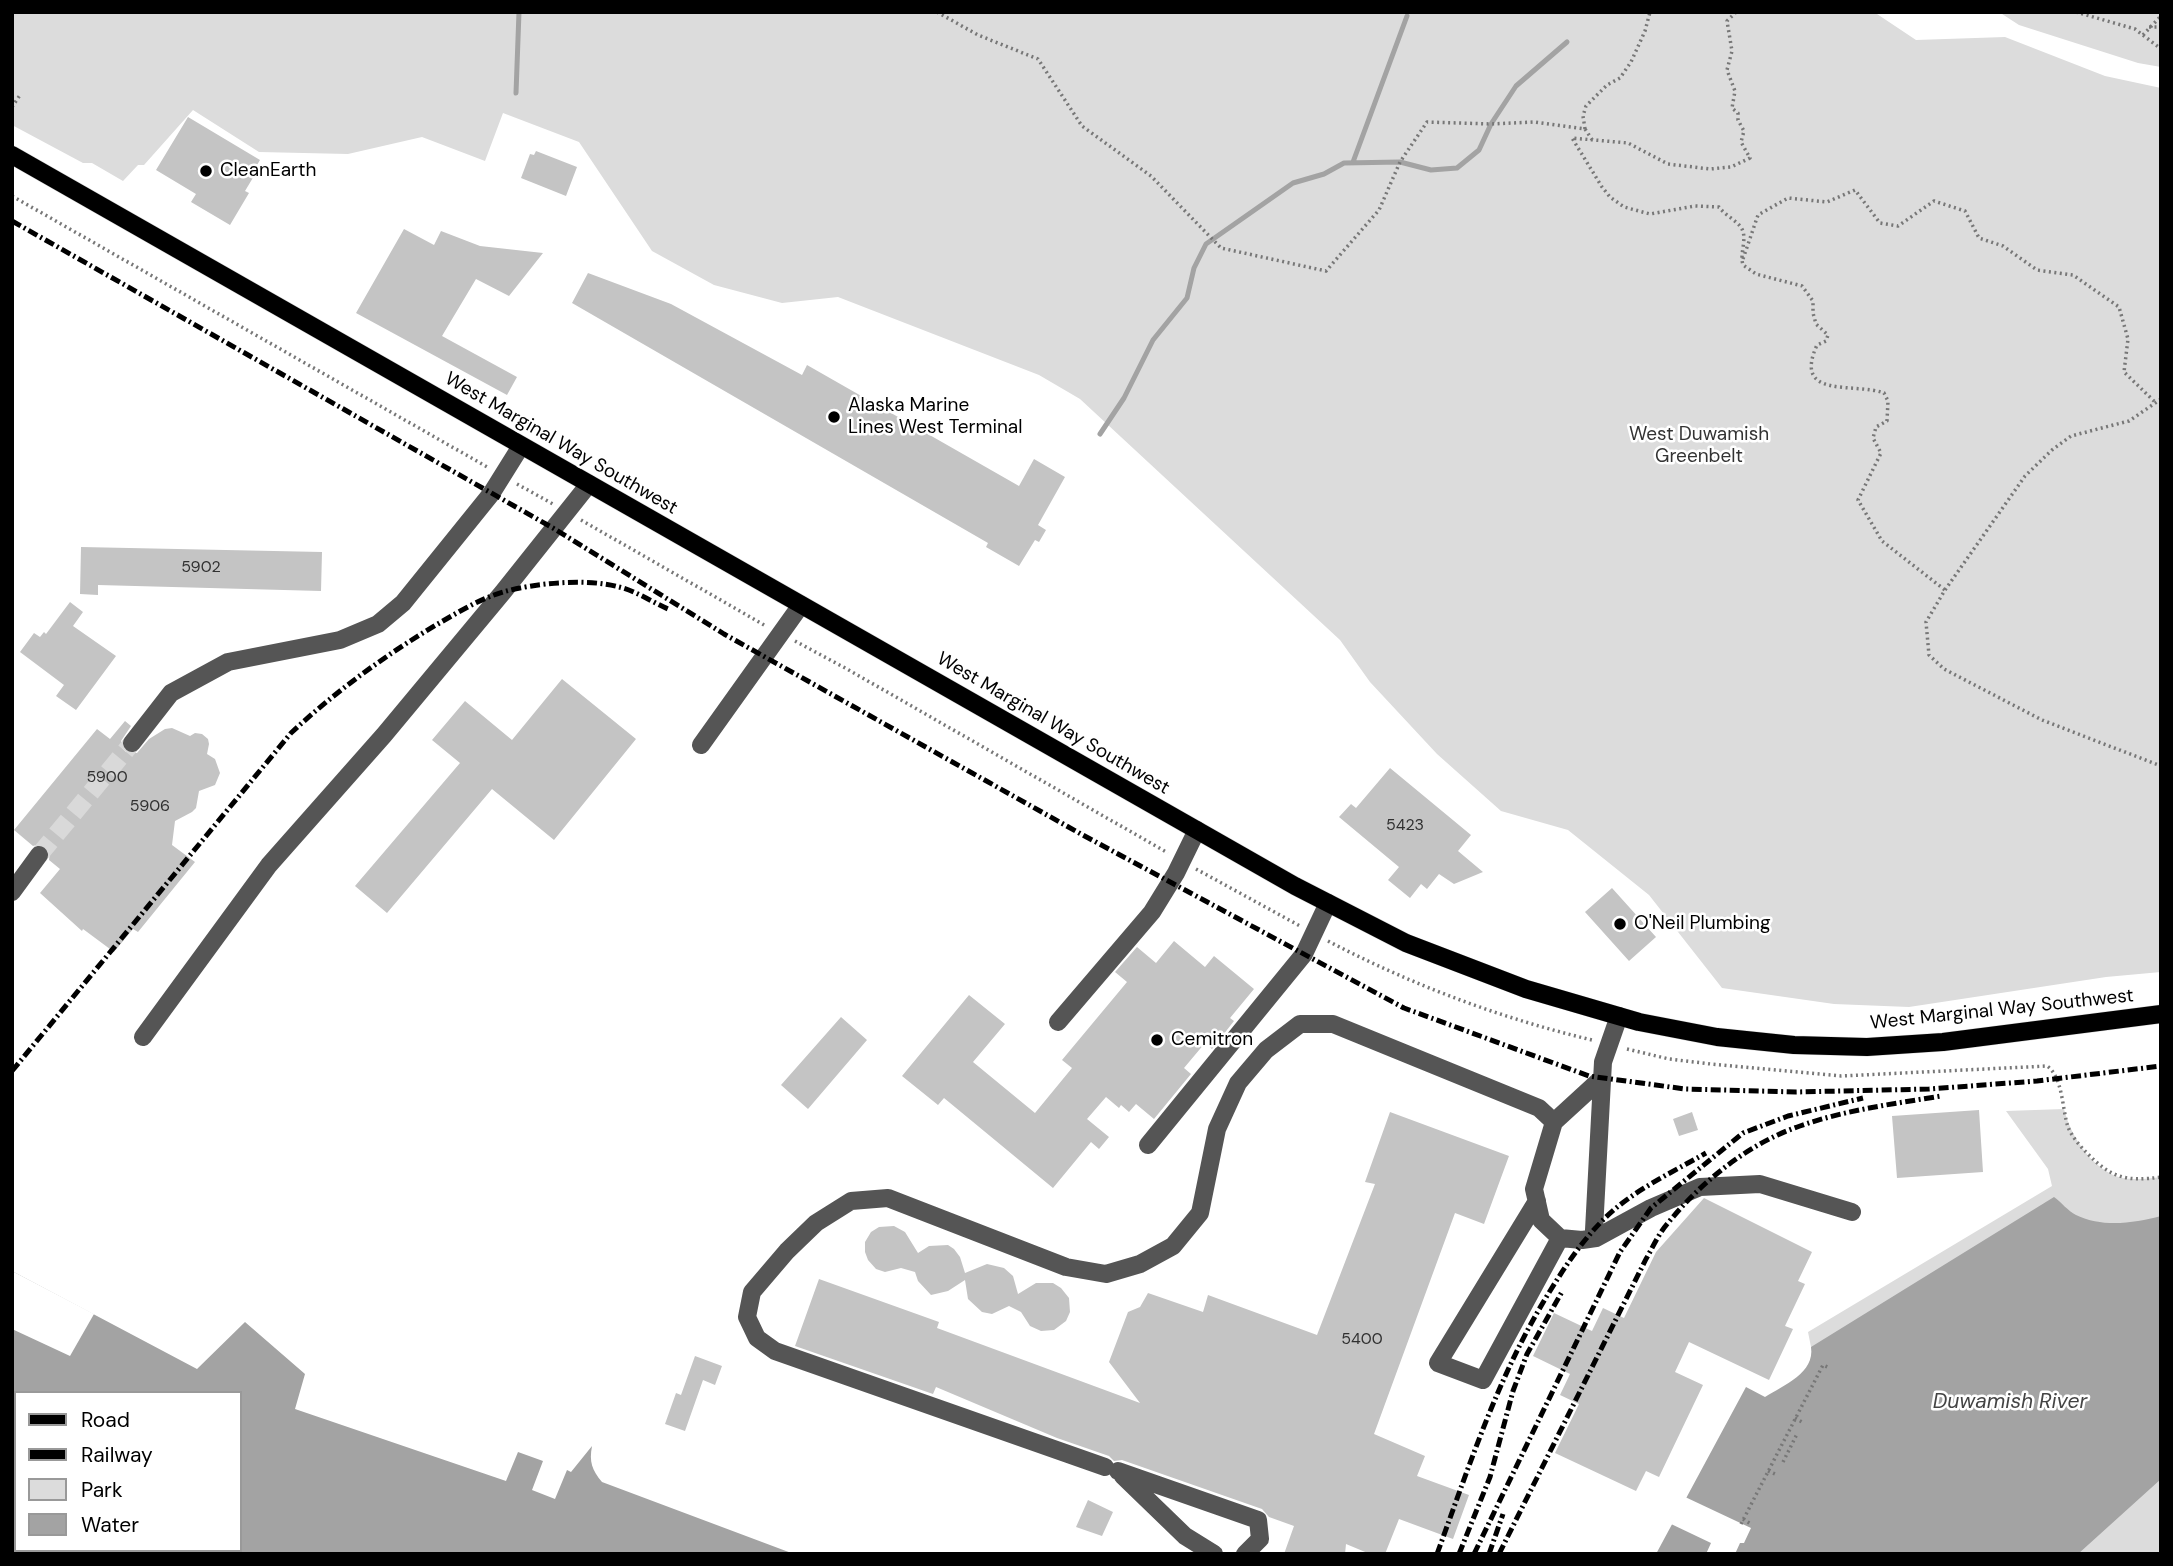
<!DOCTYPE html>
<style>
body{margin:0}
#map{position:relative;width:2173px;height:1566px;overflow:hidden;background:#fff;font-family:"DM Sans",sans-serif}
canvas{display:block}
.frame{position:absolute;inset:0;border:14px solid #000;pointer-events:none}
.legend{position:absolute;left:14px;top:1391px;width:228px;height:161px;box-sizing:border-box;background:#fff;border:2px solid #999;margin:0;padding:9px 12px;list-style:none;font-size:21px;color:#000}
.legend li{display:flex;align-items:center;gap:14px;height:35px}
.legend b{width:35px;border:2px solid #999}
</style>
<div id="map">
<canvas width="2173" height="1566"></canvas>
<div class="frame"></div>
<ul class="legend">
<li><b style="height:9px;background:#000"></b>Road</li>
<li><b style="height:9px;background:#000"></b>Railway</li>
<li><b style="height:19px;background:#dcdcdc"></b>Park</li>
<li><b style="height:19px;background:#a3a3a3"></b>Water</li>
</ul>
</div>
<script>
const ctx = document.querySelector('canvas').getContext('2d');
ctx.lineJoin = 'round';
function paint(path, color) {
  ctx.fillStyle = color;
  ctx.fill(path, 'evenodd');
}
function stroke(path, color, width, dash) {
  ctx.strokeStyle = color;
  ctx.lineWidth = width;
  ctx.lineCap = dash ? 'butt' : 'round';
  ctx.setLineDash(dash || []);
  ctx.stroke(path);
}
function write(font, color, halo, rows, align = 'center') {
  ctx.font = font + ' "DM Sans",sans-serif';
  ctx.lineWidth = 5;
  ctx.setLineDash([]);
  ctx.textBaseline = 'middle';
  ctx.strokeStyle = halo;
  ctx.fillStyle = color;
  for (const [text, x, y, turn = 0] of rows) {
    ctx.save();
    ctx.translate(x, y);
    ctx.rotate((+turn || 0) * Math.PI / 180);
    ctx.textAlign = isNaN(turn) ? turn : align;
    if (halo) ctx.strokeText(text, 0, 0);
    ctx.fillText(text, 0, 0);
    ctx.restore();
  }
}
const green = new Path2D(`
 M12,12H1874L1916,40L2005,37L2105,76L2161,88V972L2106,977L1909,1007L1834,1004L1722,988L1649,895L1568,830L1501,811L1437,754L1370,682L1340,640L1080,399L1039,375L838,297L782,303L714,285L652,251L579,142L503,113L485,161L422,137L348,154L259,152L193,110L144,165H138L123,181L92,163H83L12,125Z
 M1999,12H2161V67L2138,63L2019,25Z
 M2064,1109C2071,1137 2092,1170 2122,1178C2134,1180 2148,1179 2161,1177V1292L1847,1350L1811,1347L1808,1332L2052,1186L2048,1169L2006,1111Z
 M2161,1416V1554H2016Z`);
const water = new Path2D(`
 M2054,1197C2061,1202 2068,1211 2076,1215C2103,1228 2134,1223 2161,1216V1479L2078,1554H1656L1746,1387L1765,1397C1784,1385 1815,1373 1811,1347Z
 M12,1271L197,1369L245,1322L305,1374L295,1409L506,1481L518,1452L543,1461L532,1490L555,1499L567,1470L571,1472L592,1446C589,1462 592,1470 602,1482L794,1554H12ZM16,1393H240V1550H16Z`);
const pier = new Path2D(`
 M12,1271L94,1314L70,1356L12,1329Z
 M1683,1496L1751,1528L1744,1543H1740L1735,1554H1706L1711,1543L1669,1523Z`);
const stream = new Path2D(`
 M516,93L519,12
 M1353,162L1407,16
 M1100,434L1124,398L1153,340L1187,298L1194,268L1206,244L1293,183L1324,174L1344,163L1400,162L1431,170L1457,168L1479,150L1491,124L1516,86L1567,42`);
const building = new Path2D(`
 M188,117L260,160L254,170L257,171L245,191L249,193L230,225L191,202L196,194L156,170Z
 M536,151L577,167L566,196L521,178L530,154L534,155Z
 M404,229L434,245L441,231L480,246L543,253L509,296L476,279L442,336L517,377L507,395L356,313Z
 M588,273L671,304L802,375L807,365L1019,486L1034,459L1065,477L1038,525L1046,530L1039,542L1035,540L1019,566L986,547L988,543L572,303Z
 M81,547L322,552L321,591L98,585V595L80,594Z
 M70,602L83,612L73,626L116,656L76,710L56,696L64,685L20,652L34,633L40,637L44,632L46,634Z
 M562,679L636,739L554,840L492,789L387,913L355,886L460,763L432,740L465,701L512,740Z
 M125,721L131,726L121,741L122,748L126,752L137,753L149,739L165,729L172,728L190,736L195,733L202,734L208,739L209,744L207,754L215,759L220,773L215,785L199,791L196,808L192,812L175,821L172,845L195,862L138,932L133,929L114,952L83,929L82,931L40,893L60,869L49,860L50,851L46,846L40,844L33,846L14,830L97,729L110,739Z
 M1390,768L1471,835L1458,851L1483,872L1454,884L1439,874L1427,889L1421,884L1410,898L1388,880L1399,867L1339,817L1351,804L1356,808Z
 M1612,888L1656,937L1629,961L1585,912Z
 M1174,941L1205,967L1214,956L1254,989L1230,1018L1234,1021L1212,1049L1205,1043L1184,1068L1191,1074L1154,1119L1136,1104L1129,1112L1121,1105L1119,1108L1106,1097L1087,1119L1109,1137L1099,1149L1091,1142L1053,1188L944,1098L938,1105L902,1076L969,995L1005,1024L973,1062L1035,1113L1072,1068L1062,1060L1127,982L1115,972L1137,947L1156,963Z
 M841,1017L867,1040L808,1109L781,1085Z
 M1979,1110L1983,1172L1897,1178L1892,1116Z
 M1390,1112L1509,1156L1484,1224L1455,1213L1374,1434L1425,1456L1417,1476L1469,1495L1453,1539L1399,1519L1385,1554H1370L1346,1544L1345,1554H1284L1294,1526L1269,1517L1262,1509L1122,1460L1114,1461L1109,1456L1057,1438L936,1387L933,1394L795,1346L819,1279L939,1322L937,1328L1140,1403L1109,1362L1128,1312L1140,1307L1148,1293L1203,1312L1208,1295L1317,1335L1375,1184L1365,1182Z
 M1692,1112L1698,1130L1679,1136L1673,1119Z
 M1704,1198L1812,1252L1798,1281L1805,1284L1785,1326L1793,1329L1769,1380L1689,1342L1675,1372L1703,1385L1659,1477L1646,1471L1636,1491L1555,1453L1579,1404L1560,1395L1570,1374L1533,1356L1554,1313L1592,1331L1603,1308L1624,1318L1656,1252Z
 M894,1226L905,1232L918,1253L929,1246L948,1245L954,1249L960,1257L965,1273L987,1264L1004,1268L1013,1276L1018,1294L1036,1283H1053L1061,1288L1069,1298L1070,1312L1066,1321L1054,1330L1041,1331L1030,1326L1021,1312L1009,1306L992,1314L982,1312L968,1299L965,1280L948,1291L931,1295L918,1281L915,1272L901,1268L885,1272L876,1269L868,1260L865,1252V1242L871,1232L879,1227Z
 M695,1356L722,1366L715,1385L703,1380L685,1431L665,1424L676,1393L681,1395Z
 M1088,1500L1113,1512L1102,1536L1076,1527Z`);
const minorTunnel = new Path2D(`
 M39,855L132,743`);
const path = new Path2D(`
 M937,12L978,35L1038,59L1082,126L1151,176L1221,248L1326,271L1379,210L1400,162L1427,122L1491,124L1535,122L1585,129L1593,141
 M1736,12L1727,21L1732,51L1727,70L1735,91L1732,108L1738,113V120L1744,131L1741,142L1750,158L1731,167L1710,169L1668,164L1628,143L1572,138L1602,187L1610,197L1624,207L1650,214L1695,206L1719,207C1725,215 1734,219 1740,226C1749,237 1739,252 1743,265L1756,274L1802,286L1813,301V313L1816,324L1828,335L1826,341L1817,345C1792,400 1855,382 1884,393L1888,401L1887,421L1876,427L1873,438L1881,453L1858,500L1882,541L1945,590
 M2076,12L2135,29L2161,49
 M2149,27H2161
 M2143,35L2161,16
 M12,107L20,95
 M1585,129L1583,116L1586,106L1607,85L1620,78L1631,62L1645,31L1650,12
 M12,196L489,468
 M1743,259L1758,215L1788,198L1827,202L1855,190L1880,223L1898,226L1934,201L1965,211L1979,238L2003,246L2037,270L2073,275L2119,307L2128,339L2124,372L2156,403
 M2161,399L2129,421L2071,436L2052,450L2025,476L1945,590L1926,622L1929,655L1944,669L2042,720L2161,766
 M517,484L553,504
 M581,520L766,626
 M795,641L847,669L1168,853
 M1196,869L1300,926
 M1328,941C1412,985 1500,1018 1592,1040
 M1627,1049L1669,1059L1711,1064L1841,1076L2047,1066C2063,1077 2062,1109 2068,1127C2072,1137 2080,1146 2087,1153C2111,1178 2127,1182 2161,1177
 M1795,1418L1802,1422
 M1783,1462L1797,1434
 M1768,1471L1775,1474
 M1743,1519L1751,1524
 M1741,1524L1823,1365L1830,1368`);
const minor = new Path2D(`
 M132,743L171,693L228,662L340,640L378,624L403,603L491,494L521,446
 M701,745L801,605
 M12,892L39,855
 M1058,1022L1152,912L1176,873L1197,830
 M143,1037L269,865L384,735L503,592L589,484
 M1554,1122L1602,1078
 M1148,1145L1304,954L1328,903
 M1537,1201L1438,1363L1483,1380L1560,1238
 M1596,1238L1594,1230L1603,1062L1619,1016
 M1105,1467L775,1351L757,1338L747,1317L752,1292L787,1251L816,1223L851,1201L888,1198L1066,1267L1106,1274L1140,1264L1173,1246L1200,1213L1217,1129L1238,1083L1266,1050L1300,1024H1333L1539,1108L1554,1122L1534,1189L1541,1220L1560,1238L1582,1240L1596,1238L1651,1208L1700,1187L1760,1184L1852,1212
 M1118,1471L1258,1520L1260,1539L1245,1554
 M1123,1476L1185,1536L1214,1554`);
const major = new Path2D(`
 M12,155L1295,886L1406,943L1526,989L1639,1022L1717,1037L1794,1045L1867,1047L1943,1042L2161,1014`);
const rail = new Path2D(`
 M12,221L553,528L724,634L1081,834L1404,1008L1589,1076L1685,1089L1796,1092L1929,1089L2037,1081L2161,1066
 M12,1071L291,733C335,692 384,656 436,625C457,613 479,599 503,592C535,583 587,578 619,587C636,591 652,602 668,609
 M1437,1554C1470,1464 1499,1373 1550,1291C1566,1265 1582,1241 1604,1219C1632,1191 1671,1173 1706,1153
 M1459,1554L1490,1477L1513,1391L1527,1354L1563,1290
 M1474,1554L1620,1252L1651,1208L1743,1133L1788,1116L1863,1098
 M1489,1554L1503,1514
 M1499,1554L1646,1259C1653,1247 1659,1233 1668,1223C1701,1182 1749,1143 1800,1126C1845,1110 1893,1104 1941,1096`);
const markers = [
 [206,171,7,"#000"],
 [834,417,7,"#000"],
 [1620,924,7,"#000"],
 [1157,1040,7,"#000"]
];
const numberNames = [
 ["5902",201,568],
 ["5900",107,778],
 ["5906",150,807],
 ["5423",1405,826],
 ["5400",1362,1340]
];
const poiNames = [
 ["CleanEarth",220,171],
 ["Alaska Marine",848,406],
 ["Lines West Terminal",848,428],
 ["O'Neil Plumbing",1634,924],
 ["Cemitron",1171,1040]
];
const parkNames = [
 ["West Duwamish",1699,435],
 ["Greenbelt",1699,457]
];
const streetNames = [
 ["West Marginal Way Southwest",561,444,30],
 ["West Marginal Way Southwest",1053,724,30],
 ["West Marginal Way Southwest",2002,1010,-6]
];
const waterNames = [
 ["Duwamish River",2010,1402]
];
paint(green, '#dcdcdc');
paint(water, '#a3a3a3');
paint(pier, '#fff');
stroke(stream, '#a3a3a3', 5);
paint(building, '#c4c4c4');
stroke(minorTunnel, '#d9d9d9', 18, [18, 9]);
stroke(major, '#dbdbdb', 19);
stroke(path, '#777', 3.5, [2, 3.5]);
stroke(minor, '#555', 18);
stroke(major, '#000', 18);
stroke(rail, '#000', 5, [10, 3.5, 2, 3.5]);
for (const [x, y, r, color] of markers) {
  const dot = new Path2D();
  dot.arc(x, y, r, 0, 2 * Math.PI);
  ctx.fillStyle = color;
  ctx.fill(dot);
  stroke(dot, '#fff', 2.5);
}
write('16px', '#313131', null, numberNames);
write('19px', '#000', '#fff', poiNames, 'left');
write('19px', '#333', '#fff', parkNames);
write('19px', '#000', '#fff', streetNames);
write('italic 21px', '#444', '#fff', waterNames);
</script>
